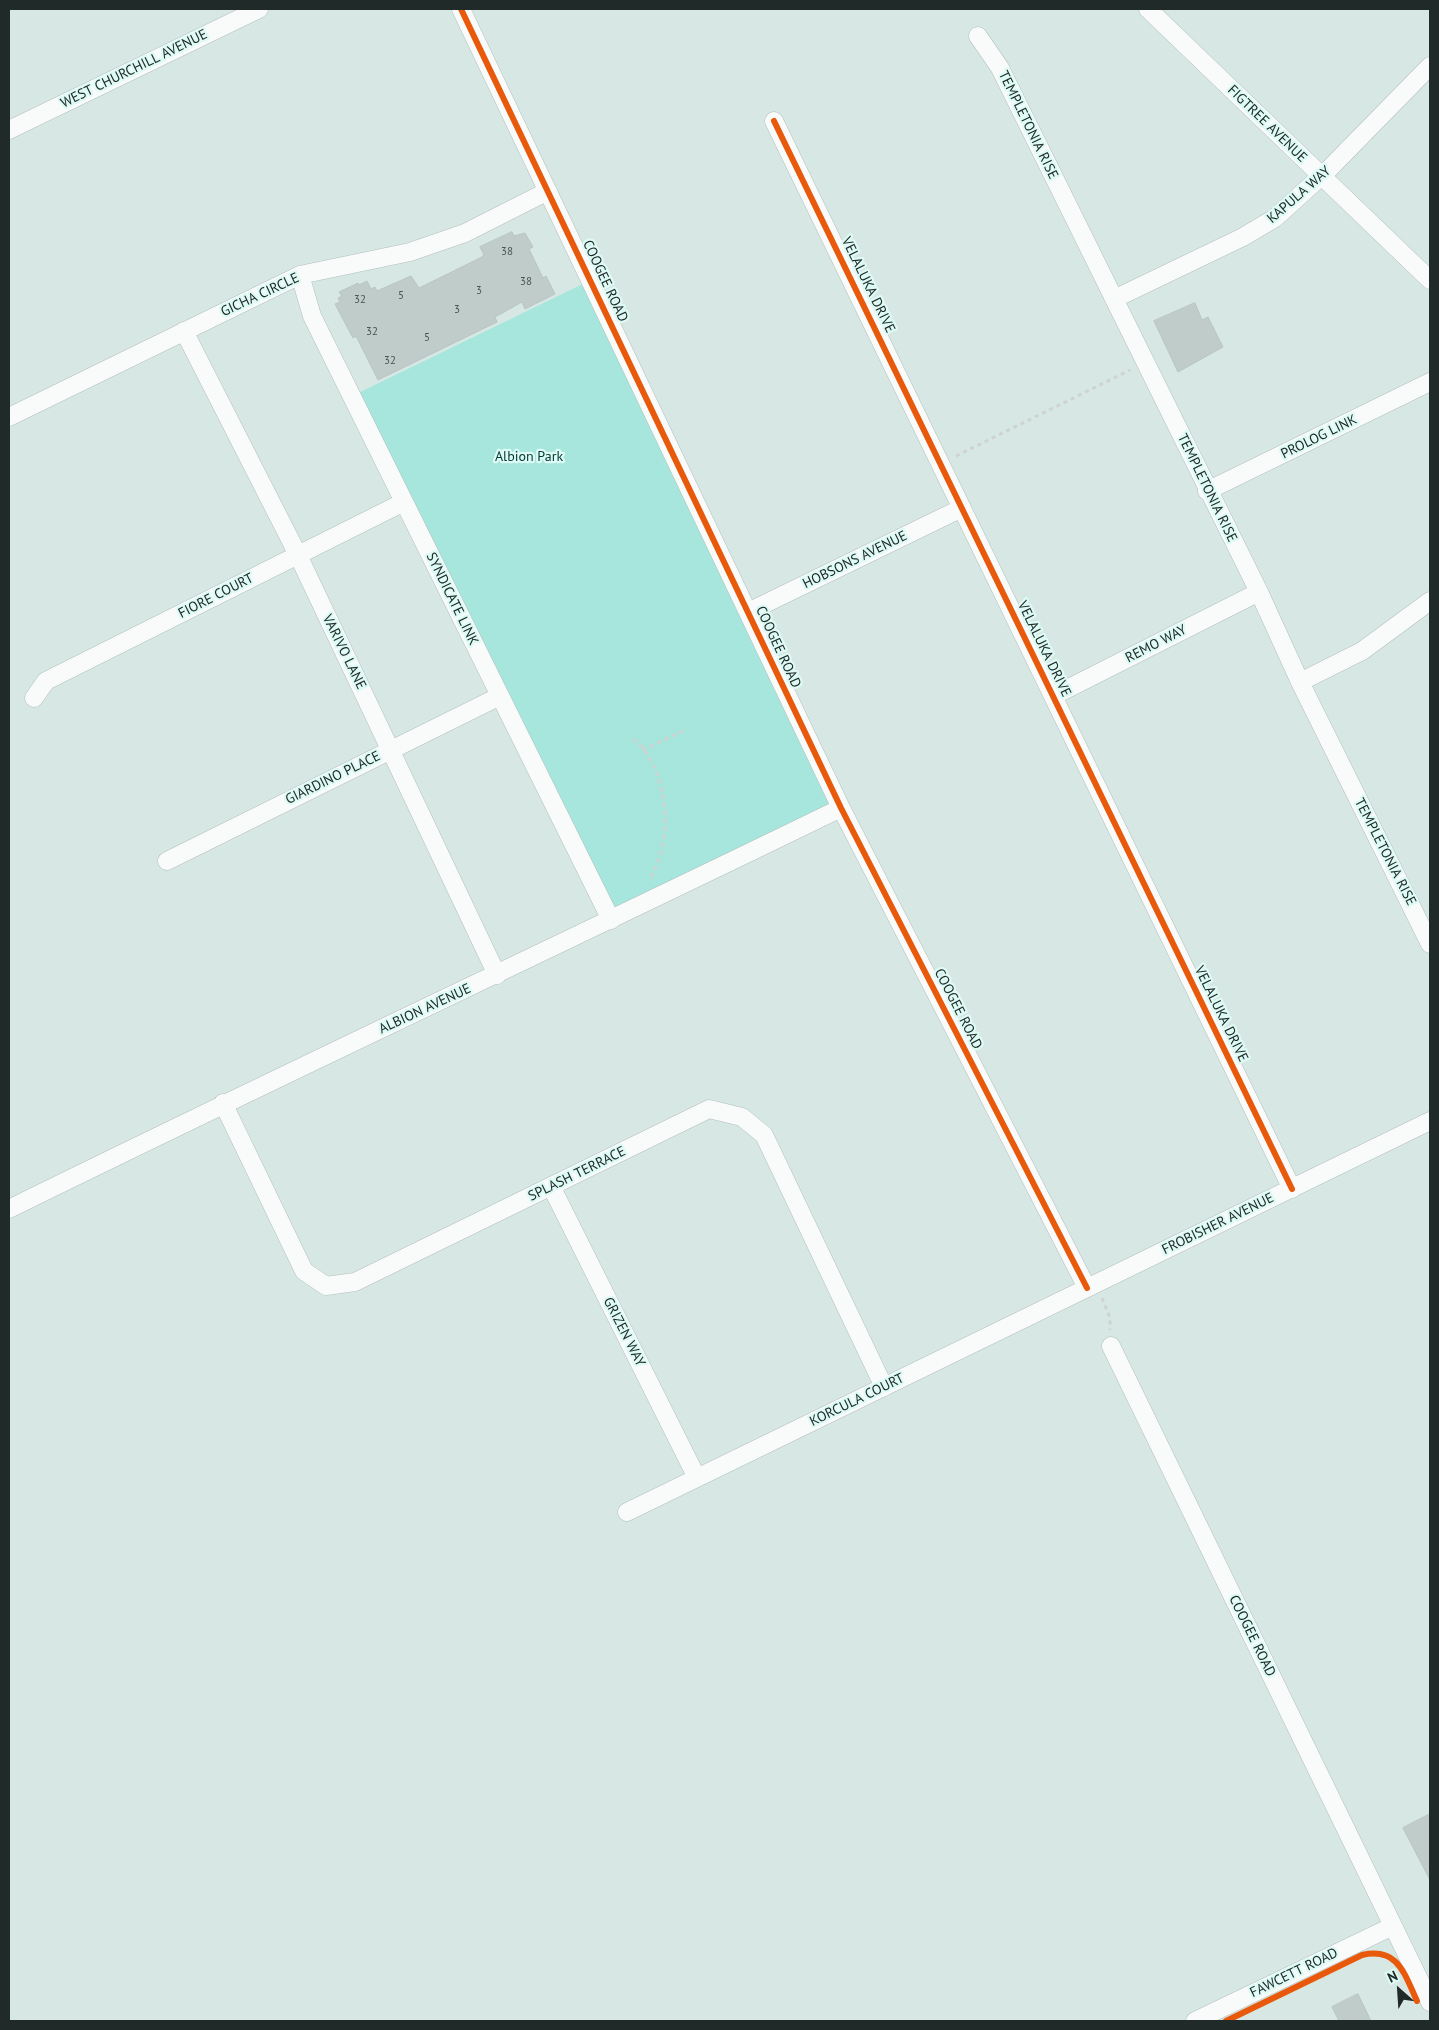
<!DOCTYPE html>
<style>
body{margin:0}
#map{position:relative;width:1439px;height:2030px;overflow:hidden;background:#d7e7e4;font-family:"PT Sans",sans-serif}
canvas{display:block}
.frame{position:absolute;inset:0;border:10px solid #202b29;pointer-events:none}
.north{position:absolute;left:1374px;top:1965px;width:50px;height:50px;-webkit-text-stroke:4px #defaf5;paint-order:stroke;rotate:334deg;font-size:14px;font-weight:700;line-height:20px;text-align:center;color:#202b29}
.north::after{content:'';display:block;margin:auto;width:18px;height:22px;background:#202b29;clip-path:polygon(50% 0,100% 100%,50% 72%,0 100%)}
</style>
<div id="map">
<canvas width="1439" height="2030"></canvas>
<div class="frame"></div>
<div class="north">N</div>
</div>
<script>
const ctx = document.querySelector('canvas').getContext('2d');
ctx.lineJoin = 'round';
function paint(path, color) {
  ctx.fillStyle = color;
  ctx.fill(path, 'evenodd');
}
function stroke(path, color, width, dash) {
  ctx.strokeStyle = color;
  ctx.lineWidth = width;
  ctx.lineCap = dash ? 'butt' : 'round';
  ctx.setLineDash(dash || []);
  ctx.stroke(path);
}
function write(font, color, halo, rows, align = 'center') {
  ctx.font = font + ' "PT Sans",sans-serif';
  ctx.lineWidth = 4.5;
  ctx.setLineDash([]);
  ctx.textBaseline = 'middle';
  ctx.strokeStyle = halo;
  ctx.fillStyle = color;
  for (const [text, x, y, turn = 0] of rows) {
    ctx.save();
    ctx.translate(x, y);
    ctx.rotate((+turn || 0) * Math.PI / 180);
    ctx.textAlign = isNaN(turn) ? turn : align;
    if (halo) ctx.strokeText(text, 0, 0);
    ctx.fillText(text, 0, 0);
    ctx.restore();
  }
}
const green = new Path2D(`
 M591,280L841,808L611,920L352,396Z`);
const building = new Path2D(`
 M512,232L514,236L525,233L533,247L529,249L543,278L546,276L555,294L525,309L522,302L495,317L497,322L378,380L356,336L353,338L335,304L340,302L338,298L342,296L339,292L358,283L359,285L367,281L371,289L375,287L377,291L411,276L419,288L480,258L484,255L480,247Z
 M1195,303L1202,320L1208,317L1223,347L1178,372L1154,321Z
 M1430,1814V1880L1403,1828Z
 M1358,1994L1371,2021H1339L1332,2007Z`);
const path = new Path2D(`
 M956,456L1130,370
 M634,739C670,774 674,837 650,879
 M643,750L685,730
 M1102,1298L1110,1318V1330`);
const street = new Path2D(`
 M461,9L841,808L1087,1288
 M1148,9L1430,280
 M978,36L1000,68L1259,592L1300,682L1430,944
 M774,121L1292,1189
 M9,130L259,9
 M300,275L312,316L611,920
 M1114,299L1243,237L1275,218L1329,169L1430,66
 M184,331L298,555L497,975
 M9,417L300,275L410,252L465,233L548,191
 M1207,491L1430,382
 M748,612L962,508
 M1300,682L1362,651L1430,601
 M1053,696L1259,592
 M34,698L46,681L404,502
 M167,861L500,696
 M223,1103L304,1271L326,1286L355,1282L709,1109L742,1117L764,1135L884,1387
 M551,1186L697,1478
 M9,1209C285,1073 564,943 841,808
 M1111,1346L1430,2002
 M627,1512L1430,1121
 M1195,2021L1393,1926`);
const cycleway = new Path2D(`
 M461,9L841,808L1087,1288
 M774,121L1292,1189
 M1226,2021L1362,1955C1398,1947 1404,1973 1417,2001`);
const numberNames = [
 ["38",507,252],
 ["38",526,282],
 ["3",479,291],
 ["5",401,296],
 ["32",360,300],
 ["3",457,310],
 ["32",372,332],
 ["5",427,338],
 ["32",390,361]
];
const streetNames = [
 ["WEST CHURCHILL AVENUE",134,69,-26],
 ["FIGTREE AVENUE",1267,124,44],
 ["TEMPLETONIA RISE",1028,125,64],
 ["KAPULA WAY",1299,195,-41],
 ["COOGEE ROAD",605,281,65],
 ["VELALUKA DRIVE",868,285,64],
 ["GICHA CIRCLE",260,295,-25],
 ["PROLOG LINK",1319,437,-26],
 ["TEMPLETONIA RISE",1207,488,64],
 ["HOBSONS AVENUE",855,560,-26],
 ["FIORE COURT",216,596,-27],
 ["SYNDICATE LINK",452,599,64],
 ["REMO WAY",1156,644,-27],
 ["COOGEE ROAD",778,647,65],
 ["VELALUKA DRIVE",1044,649,64],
 ["VARIVO LANE",344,652,64],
 ["GIARDINO PLACE",333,778,-26],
 ["TEMPLETONIA RISE",1385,852,63],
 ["ALBION AVENUE",425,1009,-25],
 ["COOGEE ROAD",958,1009,63],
 ["VELALUKA DRIVE",1221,1014,64],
 ["SPLASH TERRACE",577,1174,-26],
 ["FROBISHER AVENUE",1218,1224,-26],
 ["GRIZEN WAY",624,1332,63],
 ["KORCULA COURT",857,1400,-26],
 ["COOGEE ROAD",1252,1636,64],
 ["FAWCETT ROAD",1294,1973,-26]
];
const parkNames = [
 ["Albion Park",529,457]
];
paint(green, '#a6e6dc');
paint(building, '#c0ccca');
stroke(building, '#b8c4c2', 1);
stroke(street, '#b3bfbd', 19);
stroke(path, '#ced3d1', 3, [4, 4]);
stroke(street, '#f9fbfb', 18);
stroke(cycleway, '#e8590c', 6);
write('11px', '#4a5553', null, numberNames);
write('14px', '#202b29', '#defaf5', streetNames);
write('14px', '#003831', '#defaf5', parkNames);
</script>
